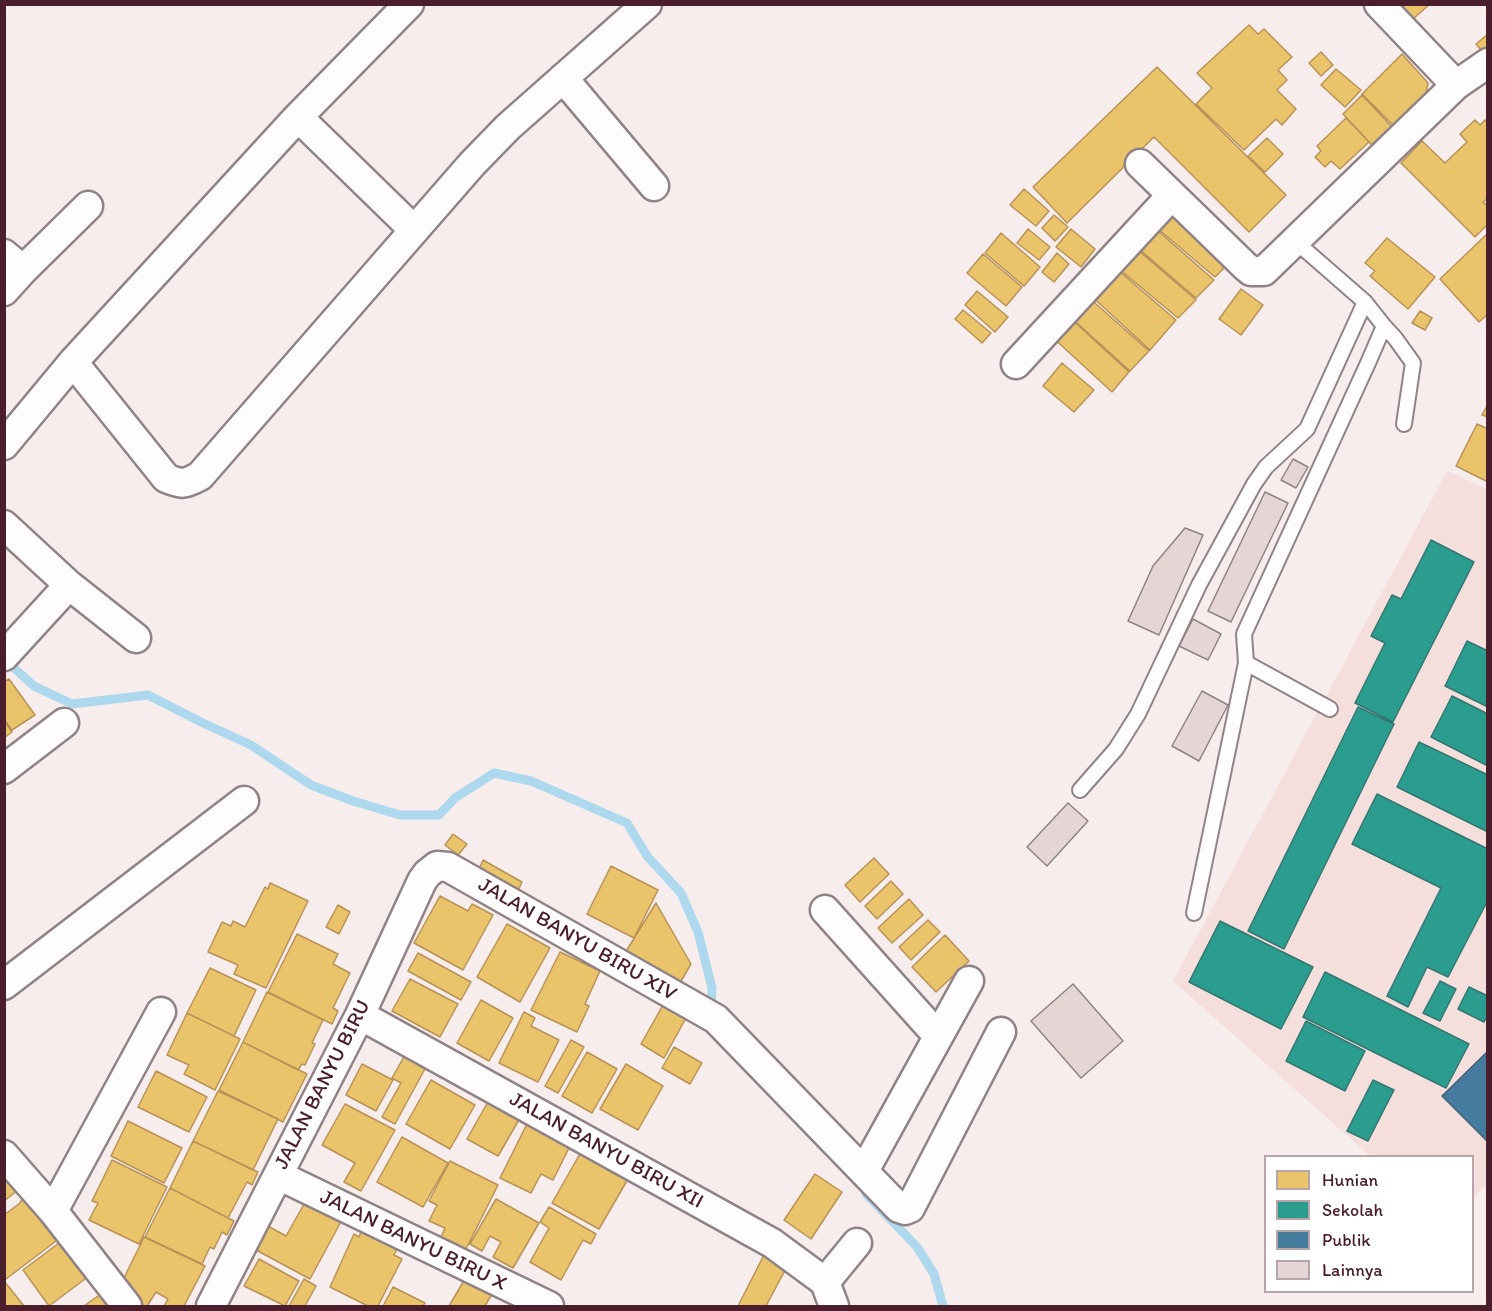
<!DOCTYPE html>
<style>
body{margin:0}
#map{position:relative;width:1492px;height:1311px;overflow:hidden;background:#f7edec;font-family:Itim,sans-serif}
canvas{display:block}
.frame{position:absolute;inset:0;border:6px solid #4a1f2b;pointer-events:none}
.legend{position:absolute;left:1264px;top:1155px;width:210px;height:138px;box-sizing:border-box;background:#fff;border:2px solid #b7a5aa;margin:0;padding:8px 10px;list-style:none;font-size:18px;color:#4a1f2b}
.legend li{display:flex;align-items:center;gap:12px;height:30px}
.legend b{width:30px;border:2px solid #b7a5aa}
</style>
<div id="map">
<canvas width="1492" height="1311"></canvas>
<div class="frame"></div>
<ul class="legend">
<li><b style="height:16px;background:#e9c46a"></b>Hunian</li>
<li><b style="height:16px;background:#2a9d8f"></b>Sekolah</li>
<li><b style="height:16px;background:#457b9d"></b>Publik</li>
<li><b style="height:16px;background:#e6d5d5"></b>Lainnya</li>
</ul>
</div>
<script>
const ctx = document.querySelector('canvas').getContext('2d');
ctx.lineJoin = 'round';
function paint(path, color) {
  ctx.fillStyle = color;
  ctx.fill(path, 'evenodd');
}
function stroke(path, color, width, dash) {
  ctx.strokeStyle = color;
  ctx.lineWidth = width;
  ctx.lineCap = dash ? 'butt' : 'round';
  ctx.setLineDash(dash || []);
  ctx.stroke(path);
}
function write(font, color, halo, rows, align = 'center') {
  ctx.font = font + ' Itim,sans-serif';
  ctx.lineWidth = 6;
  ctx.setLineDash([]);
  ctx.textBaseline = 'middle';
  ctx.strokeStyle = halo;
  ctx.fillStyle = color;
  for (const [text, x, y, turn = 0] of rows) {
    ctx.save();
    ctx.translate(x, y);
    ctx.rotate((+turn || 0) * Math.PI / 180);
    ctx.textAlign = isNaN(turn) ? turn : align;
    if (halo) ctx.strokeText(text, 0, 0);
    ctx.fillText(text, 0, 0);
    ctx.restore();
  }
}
const built = new Path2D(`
 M1447,471L1487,489V1185L1473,1198L1472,1156H1370L1173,981Z`);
const homes = new Path2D(`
 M1401,4H1430L1413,19Z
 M1249,25L1258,34L1264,29L1292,57L1278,70L1287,80L1277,90L1296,109L1282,125L1276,119L1244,150L1196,104L1212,88L1197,73Z
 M1488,34V55L1486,56L1476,44Z
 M1321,52L1333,65L1321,76L1309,63Z
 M1402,54L1428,83L1425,99L1397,129L1362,94Z
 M1157,67L1286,195L1249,232L1154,137L1067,223L1033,187Z
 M1336,69L1361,90L1345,107L1321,85Z
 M1362,95L1392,127L1372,145L1343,114Z
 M1346,118L1369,142L1340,169L1331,161L1325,167L1315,157L1321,151L1317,146Z
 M1475,120L1480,125L1485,120L1488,123V198L1483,202L1488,207V224L1475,237L1401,163L1422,141L1445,163L1467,142L1460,134Z
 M1267,138L1283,154L1265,172L1248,156Z
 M1024,189L1049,211L1036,226L1010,205Z
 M1168,203L1233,259L1215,277L1151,223Z
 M1054,215L1068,227L1055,241L1042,228Z
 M1149,223L1214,280L1196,298L1132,243Z
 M1028,229L1050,247L1039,260L1017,243Z
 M1071,229L1095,249L1081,267L1056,247Z
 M1001,233L1040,267L1024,286L985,253Z
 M1488,233V314L1479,322L1440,279Z
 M1387,238L1435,277L1408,309L1370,276L1375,271L1365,263Z
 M1131,244L1196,300L1178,318L1113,264Z
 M1057,253L1069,264L1054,282L1042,272Z
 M983,254L1022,287L1006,306L967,273Z
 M1112,265L1176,320L1150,350L1087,292Z
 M1241,289L1263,305L1241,335L1219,319Z
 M977,291L1008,317L995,332L965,305Z
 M1086,295L1149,351L1130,371L1068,315Z
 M963,310L991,333L982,343L955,319Z
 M1420,311L1432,318L1425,330L1412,323Z
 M1067,315L1129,372L1112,392L1049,334Z
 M1062,363L1094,390L1074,412L1043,386Z
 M1488,404V417L1482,415Z
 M1477,424L1488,429V482L1456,466Z
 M9,679L35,715L12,730L4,719V682Z
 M4,721L12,732L4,738Z
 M453,834L467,844L458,855L445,845Z
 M874,858L889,874L860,902L845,885Z
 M483,860L522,882L518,891L479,869Z
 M611,866L658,890L634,938L587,914Z
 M891,881L903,894L877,919L865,906Z
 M270,883L308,901L266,988L234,974L238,965L208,952L222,922L231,926L233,921L245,927L265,887L268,889Z
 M440,896L468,911L472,904L493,915L463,970L414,943Z
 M909,899L923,915L892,943L878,928Z
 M656,903L691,964L680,983L625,953Z
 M338,905L350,912L339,934L326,927Z
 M928,920L940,932L911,960L899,947Z
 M507,924L550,948L520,1002L477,977Z
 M297,934L338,954L333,964L350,973L333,1008L338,1011L332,1024L268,992Z
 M945,935L969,961L936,992L912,967Z
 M560,952L600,971L585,1004L589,1006L577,1032L531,1010Z
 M418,953L471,982L461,1000L408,971Z
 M210,968L256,990L234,1036L187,1013Z
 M410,979L458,1004L440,1037L392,1011Z
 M267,992L323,1020L312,1043L315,1044L305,1065L302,1064L298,1070L243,1042Z
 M481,1000L513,1018L489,1061L457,1043Z
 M663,1005L686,1018L664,1058L641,1044Z
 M524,1012L535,1018L531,1026L559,1040L538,1082L499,1063Z
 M187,1013L240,1039L215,1090L184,1074L189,1065L167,1055Z
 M571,1040L584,1047L558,1093L545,1086Z
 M243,1042L307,1074L283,1122L219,1090Z
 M674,1047L702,1063L690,1084L662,1068Z
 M587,1052L617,1069L592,1113L562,1096Z
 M405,1055L426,1067L395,1124L382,1117L401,1083L392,1078Z
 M362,1064L393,1080L376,1111L346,1095Z
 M626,1064L663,1086L638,1130L600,1109Z
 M156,1071L207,1097L189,1132L138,1107Z
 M431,1080L475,1105L450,1149L406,1124Z
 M218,1091L278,1119L253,1170L193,1141Z
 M489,1100L520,1118L498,1156L467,1139Z
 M345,1104L395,1130L361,1191L344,1182L355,1163L322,1145Z
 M531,1116L574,1138L553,1180L541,1174L531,1193L500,1178Z
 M128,1121L182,1148L164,1183L111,1156Z
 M402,1137L448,1163L423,1207L377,1182Z
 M193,1141L258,1172L252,1185L247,1182L228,1218L170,1188Z
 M581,1152L628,1179L599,1229L552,1203Z
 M112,1160L167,1187L139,1244L89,1220L98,1203L92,1201Z
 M450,1161L498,1185L466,1249L441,1237L445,1228L429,1221L437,1205L429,1201Z
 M815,1174L842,1192L811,1239L784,1220Z
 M4,1176L17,1191L4,1201Z
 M170,1188L234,1221L227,1235L222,1232L214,1249L210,1247L202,1264L145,1237Z
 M32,1192L64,1235L6,1279L4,1277V1215L20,1203L22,1199Z
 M307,1199L343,1218L310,1279L256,1250L268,1226L286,1236Z
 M496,1199L539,1223L513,1268L493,1257L501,1242L490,1236L482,1251L470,1244Z
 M549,1207L596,1234L591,1244L583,1240L561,1280L530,1262L549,1228L540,1222Z
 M362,1229L398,1247L394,1255L402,1259L378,1306H368L330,1287L354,1234L359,1237Z
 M144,1237L205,1266L184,1306H164L168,1299L156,1292L147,1306H143L123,1280Z
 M63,1240L89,1276L49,1306L23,1270Z
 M767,1249L790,1261L766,1306H738Z
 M259,1259L299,1281L285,1306L244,1286Z
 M304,1279L316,1286L305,1306H289Z
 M465,1279L492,1294L485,1306H449Z
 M4,1281L24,1306H4Z
 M393,1287L425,1303L423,1306H383Z
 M102,1293L112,1306H84Z`);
const schools = new Path2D(`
 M1431,540L1474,562L1393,722L1355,703L1385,643L1371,636L1392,595L1401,599Z
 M1467,641L1488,651V707L1445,686Z
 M1452,696L1488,714V766L1431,737Z
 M1358,707L1394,724L1284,949L1248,931Z
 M1419,742L1488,775V832L1397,787Z
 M1377,794L1488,849V900L1448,977L1427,967L1408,1007L1387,996L1441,888L1352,844Z
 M1220,921L1313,967L1281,1029L1189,982Z
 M1325,972L1469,1044L1446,1088L1303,1017Z
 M1440,981L1456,989L1440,1021L1423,1013Z
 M1469,987L1488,996V1015L1484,1022L1458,1009Z
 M1306,1021L1365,1051L1345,1091L1286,1061Z
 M1373,1080L1394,1090L1368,1141L1347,1131Z`);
const public = new Path2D(`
 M1488,1051V1142L1442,1096Z`);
const stream = new Path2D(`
 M4,659L34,686L72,704L148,695L203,723L251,745L311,785L353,801L400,815H439L455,798L494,773L531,781L627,823L647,856L681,893L698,932L712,988L711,1012
 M866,1194L917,1247L934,1274L943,1306`);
const building = new Path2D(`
 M1293,459L1308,467L1296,488L1281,480Z
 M1265,492L1288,503L1231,622L1208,611Z
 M1185,528L1203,535L1159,635L1128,621L1153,566Z
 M1193,619L1221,634L1208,660L1179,646Z
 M1202,691L1228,705L1199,761L1172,746Z
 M1068,803L1088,821L1047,866L1027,847Z
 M1073,984L1123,1041L1081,1078L1031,1021Z`);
const service = new Path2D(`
 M1295,241L1365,302L1384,326L1368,363L1244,634L1246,663L1330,709
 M1384,326L1395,338L1413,363L1404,424
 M1080,790L1116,749L1138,714L1199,585L1254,484L1266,467L1307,429L1365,302
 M1194,913L1246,663`);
const minor = new Path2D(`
 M1379,4L1456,85
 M563,78L654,186
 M298,117L414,230
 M1140,164L1245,266L1251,271H1264L1456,85L1488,63
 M4,254L23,270L88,206
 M4,291L23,270
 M73,362L166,478C182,485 185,484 200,476L472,164L508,127L647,4
 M1016,364L1172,195
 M4,445L73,362L298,117L409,4
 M4,525L69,585L4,656
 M69,585L136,638
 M4,769L64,723
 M825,910L938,1036
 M4,985L244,801
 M360,1015L772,1243L825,1282L834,1306
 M4,1155L53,1211L127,1306
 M864,1171L969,981
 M278,1175L549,1306
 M53,1211L161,1012
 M825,1282L857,1243
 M211,1306L360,1015L422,881L427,874L437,866L448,867L716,1019L899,1208L905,1210L910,1208L1001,1032`);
const streetNames = [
 ["JALAN BANYU BIRU XIV",577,940,30],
 ["JALAN BANYU BIRU",323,1085,-63],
 ["JALAN BANYU BIRU XII",606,1151,29],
 ["JALAN BANYU BIRU X",413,1241,26]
];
paint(built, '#f5dfdd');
paint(homes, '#e9c46a');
stroke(homes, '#b99257', 1.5);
paint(schools, '#2a9d8f');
stroke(schools, '#347771', 1.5);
paint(public, '#457b9d');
stroke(public, '#465f7b', 1.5);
stroke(stream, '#add8ee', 9);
paint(building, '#e6d5d5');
stroke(building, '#908385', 1.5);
stroke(service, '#908385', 18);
stroke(minor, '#908385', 33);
stroke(service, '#fefcfc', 14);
stroke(minor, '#fefcfc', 28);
write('21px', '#4a1f2b', '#fff', streetNames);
</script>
